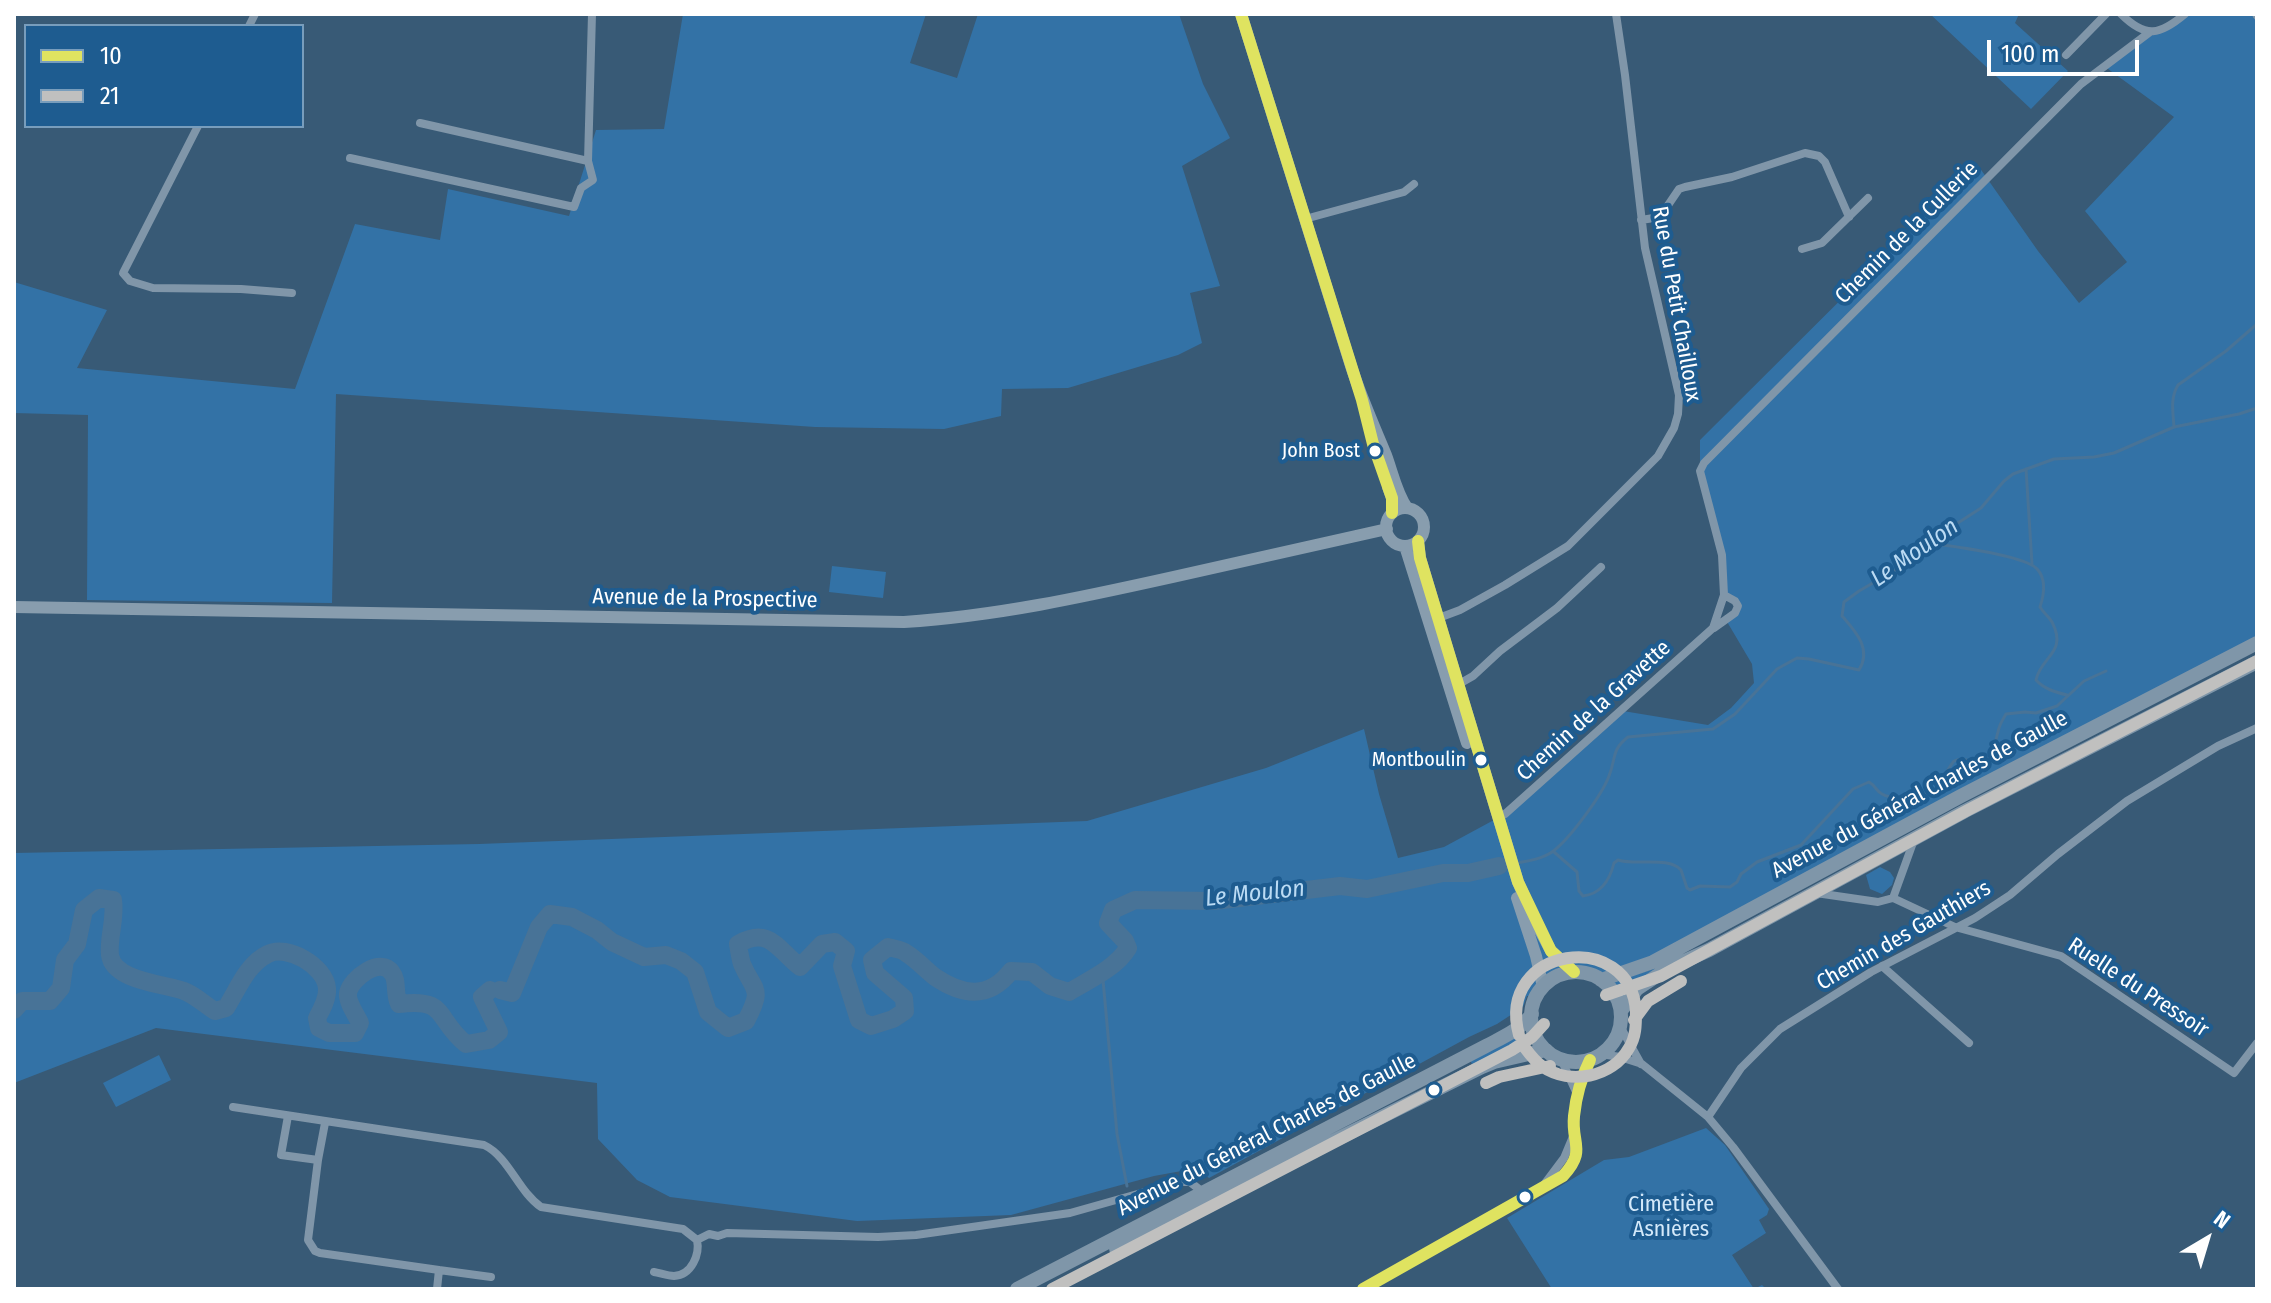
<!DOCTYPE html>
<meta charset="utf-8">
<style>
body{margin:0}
#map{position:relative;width:2271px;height:1303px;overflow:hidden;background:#385a76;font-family:"Fira Sans Condensed",sans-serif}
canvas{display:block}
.frame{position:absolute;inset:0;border:16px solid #fff;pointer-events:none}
.legend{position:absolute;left:24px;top:24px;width:280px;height:104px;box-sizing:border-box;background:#1e5c90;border:2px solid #789dbc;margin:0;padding:10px 14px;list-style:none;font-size:24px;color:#fff}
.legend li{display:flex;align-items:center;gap:16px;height:40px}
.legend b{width:40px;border:2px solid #789dbc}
.north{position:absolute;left:2167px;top:1199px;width:80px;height:80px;-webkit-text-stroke:6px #1e5c90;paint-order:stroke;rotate:38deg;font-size:22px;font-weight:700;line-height:32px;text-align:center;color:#fff}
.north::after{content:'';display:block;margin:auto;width:28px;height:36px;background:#fff;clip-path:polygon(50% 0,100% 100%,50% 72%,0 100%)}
.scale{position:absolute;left:1987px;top:40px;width:152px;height:36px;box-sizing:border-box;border:4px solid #fff;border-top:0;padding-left:10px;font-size:24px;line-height:28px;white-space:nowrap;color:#fff;-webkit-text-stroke:6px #1e5c90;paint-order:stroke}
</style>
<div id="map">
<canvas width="2271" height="1303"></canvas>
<div class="frame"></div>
<ul class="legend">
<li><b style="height:10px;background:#dfe360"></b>10</li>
<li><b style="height:10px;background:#c0c0bf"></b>21</li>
</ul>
<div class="north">N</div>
<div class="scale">100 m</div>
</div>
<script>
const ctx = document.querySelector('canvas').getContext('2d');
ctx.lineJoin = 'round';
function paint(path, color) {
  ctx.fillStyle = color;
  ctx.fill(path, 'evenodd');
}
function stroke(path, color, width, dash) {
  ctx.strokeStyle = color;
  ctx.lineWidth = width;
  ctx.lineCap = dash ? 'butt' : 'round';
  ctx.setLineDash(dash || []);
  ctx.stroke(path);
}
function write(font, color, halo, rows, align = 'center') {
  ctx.font = font + ' "Fira Sans Condensed",sans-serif';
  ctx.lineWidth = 8;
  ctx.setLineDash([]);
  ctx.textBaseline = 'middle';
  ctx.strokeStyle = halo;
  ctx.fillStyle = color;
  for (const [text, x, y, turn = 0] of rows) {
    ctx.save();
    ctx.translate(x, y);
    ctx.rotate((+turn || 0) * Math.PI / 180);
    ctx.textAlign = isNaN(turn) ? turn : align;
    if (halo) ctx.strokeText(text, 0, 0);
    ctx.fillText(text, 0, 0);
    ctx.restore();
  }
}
const green = new Path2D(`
 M683,14H926L910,63L957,78L978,14H1179L1203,84L1230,138L1182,166L1220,286L1190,293L1202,343L1178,355L1068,388L1002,389L1001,416L944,429L815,427L336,394L332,603L87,600L88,415L14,413V282L107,310L77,368L295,389L355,224L440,240L448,189L569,216L596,130L664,129Z
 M1930,14H2019L2015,23L2068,71L2031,109Z
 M2185,14H2255L2257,16V643L1677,949L1601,980C1575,966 1554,971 1537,996H1527L1523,1007L1497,1024L1469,1037L1209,1178L1198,1168L1154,1176L1011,1215L857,1221L670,1197L637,1180L598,1139L597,1083L156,1028L14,1083V853L479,844L1087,821L1266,768L1364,729L1379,794L1398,858L1444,847L1505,814L1623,711L1708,725L1731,708L1754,683L1752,664L1726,620L1738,606L1724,595L1722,555L1700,471V440L1977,164L2038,251L2079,303L2127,262L2085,211L2174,117L2104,66Z
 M832,566L886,572L883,598L829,592Z
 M1880,867L1890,872L1894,878L1892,885L1882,894L1870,889L1866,875Z
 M1663,966L1622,998L1612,982Z
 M1514,1036L1521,1049L1472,1064L1470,1060Z
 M159,1055L171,1080L116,1107L103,1083Z
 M1706,1128L1725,1145L1769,1209L1767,1215L1759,1220L1766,1233L1732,1255L1754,1289L1762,1285L1766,1289H1552L1507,1218L1604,1160L1629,1157Z`);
const stream = new Path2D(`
 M2174,427C2173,412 2170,398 2178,385L2226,351L2257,324
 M2026,469L2032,564
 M1928,543C1949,546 2027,555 2038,570C2046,580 2044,595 2040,607C2043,612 2049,617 2052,622C2068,653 2041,656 2036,680C2044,689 2055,692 2067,695
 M1554,852L1577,872L1579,891L1583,896C1601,894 1610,879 1614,863L1618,860C1637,866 1668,856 1681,870L1687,888L1690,890L1700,886L1730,887L1737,882L1741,874L1757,862L1801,845L1853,789L1869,782C1876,786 1876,791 1882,794C1894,801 1928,797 1937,787C1944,780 1947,769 1954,761C1965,756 1969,763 1979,762C1996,762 1994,743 1998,732C1999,725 2003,719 2006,714L2025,712L2036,713L2057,706L2084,681L2106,671
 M1516,863C1528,861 1542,859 1552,852C1569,840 1602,795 1609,776C1616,759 1611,750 1628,737L1713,729L1735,714L1777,669L1797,658L1809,659L1859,670C1872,649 1856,632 1842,616L1844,602L1859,591L1911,561L1933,539L1981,508L2004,481L2013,474L2054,459L2094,457L2114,453L2174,427L2239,414L2257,408
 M1499,866L1509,864
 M1100,974L1103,980L1117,1134L1127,1186`);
const river = new Path2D(`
 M500,990L512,993L539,927L550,914L572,917L597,930L612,942L644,957L666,955L681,961L695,972L708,1012L728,1028L746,1021C764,987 754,992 742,964C740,958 739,950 738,944C770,926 777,949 800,967L822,944L835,942L846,951L842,966L859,1020L871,1026L893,1019L905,1011L904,998L875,973L872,960L888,947C894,949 901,949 906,953C916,959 925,969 935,977C963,996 989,999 1011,971L1032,972L1050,986L1069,992C1089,980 1116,968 1128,948L1125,941L1108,923L1113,910L1135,900L1214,901L1340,886L1367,889L1443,873H1468L1499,866
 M14,1010L22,1001H50L61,988L65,960L77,944L84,910L99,898L113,900C116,919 108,937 110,955C113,981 165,984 184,991C195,995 205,1005 215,1011L226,1008C238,989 247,964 268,954C287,944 325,966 327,988C328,998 322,1009 317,1018L319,1028L329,1033H355L360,1023C356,1014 347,1003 348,993C351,978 381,956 392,973C398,980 394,994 399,1004C449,998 434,1018 466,1044L489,1040L499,1032L482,997L490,990`);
const street = new Path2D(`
 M2121,14C2146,39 2160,35 2185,14
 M2256,14L2257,16
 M249,26L255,14
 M2066,55L2106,14
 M420,123L588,161
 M198,126L123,273L130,281L153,288L241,289L292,293
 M350,158L574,207L581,188L593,180L588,161L592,14
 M1305,219L1404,192L1414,184
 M1641,220L1660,217L1679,189L1685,187L1732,177L1805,153L1819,156L1825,162L1849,217
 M1802,249L1822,243L1868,198
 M1436,619L1460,610L1505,585L1568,546L1658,456L1674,428L1678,414L1679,395L1645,248L1625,75L1616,14
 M1714,628L1735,613L1738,606L1735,601L1724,595
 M1459,684L1473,676L1500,651L1557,608L1601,567
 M1498,818L1505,814L1713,628L1724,595L1722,555L1700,471L1704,463L2081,84L2150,32
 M1816,893L1878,902L1893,898
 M1893,898L1955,927L2061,956L2234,1073L2257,1043
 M1893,898L1914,840
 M1882,966L1969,1043
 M1620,1026L1641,1064
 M1601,1054L1620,1057L1642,1064L1708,1117L1733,1147L1838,1289
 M1561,1059L1577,1094
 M233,1107L484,1145C509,1157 518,1191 541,1207L683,1229L697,1240
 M288,1116L281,1155L318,1160
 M1708,1117L1741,1068L1780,1029L1871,972L1975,918L2010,895L2058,854L2127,801L2218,746L2257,728
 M325,1123L318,1160L308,1240L315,1251L320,1253L439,1270L437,1289
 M1574,1136C1577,1104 1576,1090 1590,1060
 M1543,1186L1564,1158L1574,1134
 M697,1240L709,1234L718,1236L727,1233L878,1237L916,1235L1070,1213L1180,1182H1190L1204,1193
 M439,1270L491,1277
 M654,1272C660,1273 668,1276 674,1276C692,1275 700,1254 697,1240
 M1363,1289L1542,1187C1563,1182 1586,1156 1574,1134`);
const secondary = new Path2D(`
 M1241,14L1351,366C1361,397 1374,426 1386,455C1393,474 1396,492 1407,508
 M1388,487L1392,498V513
 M1386 527a19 19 0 1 1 38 0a19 19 0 1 1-38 0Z
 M1418,541L1420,558L1438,618L1518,882L1536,923L1551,951L1574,972
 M1405,546L1467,743
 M14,607L904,622C997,616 1083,597 1173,577C1244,561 1315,545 1387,529
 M1517,898L1536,956L1543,987`);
const primary = new Path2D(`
 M1531 1017a45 45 0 1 1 90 0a45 45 0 1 1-90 0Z
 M1601,980L1653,962L1961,796L2257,643
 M1621,1011L1637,989L1667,969L1709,950L1965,811L2257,662
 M1116,1249L1482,1067L1494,1062L1546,1050
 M1017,1289L1486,1046C1503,1037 1520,1030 1532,1014`);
const bus1 = new Path2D(`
 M1241,14L1362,400L1373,444L1392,498V513
 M1418,541L1420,558L1518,882L1551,951L1574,972
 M1363,1289L1563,1176C1587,1150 1571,1144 1574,1116C1576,1096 1581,1078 1590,1060`);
const bus2 = new Path2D(`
 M1606,995L1661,976L1968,810L2257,661
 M1634,1020L1648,1001L1681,981
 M1519,1035C1495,946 1631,927 1636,1012C1636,1025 1636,1037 1629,1048C1612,1078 1570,1085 1543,1067C1534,1061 1528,1052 1522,1044
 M1486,1083L1499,1077L1550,1066
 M1052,1289L1512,1050L1532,1037L1544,1024`);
const markers = [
 [1375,451,7,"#fff"],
 [1481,760,7,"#fff"],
 [1434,1090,7,"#fff"],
 [1525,1197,7,"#fff"]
];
const busNames = [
 ["John Bost",1360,451],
 ["Montboulin",1466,760]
];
const streetNames = [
 ["Chemin de la Cullerie",1907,233,-45],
 ["Rue du Petit Chailloux",1676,304,80],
 ["Avenue de la Prospective",705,599,1],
 ["Chemin de la Gravette",1594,711,-42],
 ["Avenue du Général Charles de Gaulle",1920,795,-28],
 ["Chemin des Gauthiers",1904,936,-30],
 ["Ruelle du Pressoir",2138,988,33],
 ["Avenue du Général Charles de Gaulle",1267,1135,-27]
];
const parkNames = [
 ["Cimetière",1671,1205],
 ["Asnières",1671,1230]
];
const waterNames = [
 ["Le Moulon",1915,553,-35],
 ["Le Moulon",1255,894,-6]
];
paint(green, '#3372a6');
stroke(stream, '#487397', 3);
stroke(river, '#487397', 18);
stroke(street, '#8096a9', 8);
stroke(secondary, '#889dae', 12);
stroke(primary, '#7f96a9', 14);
stroke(bus1, '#dfe360', 12);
stroke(bus2, '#c0c0bf', 12);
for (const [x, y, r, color] of markers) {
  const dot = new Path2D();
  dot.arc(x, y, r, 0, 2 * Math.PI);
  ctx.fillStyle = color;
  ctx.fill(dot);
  stroke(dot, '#1e5c90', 3);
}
write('20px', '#fff', '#1e5c90', busNames, 'right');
write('22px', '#fff', '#1e5c90', streetNames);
write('22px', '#d4e9fa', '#1e5c90', parkNames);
write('italic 24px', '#bbdbf4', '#1e5c90', waterNames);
</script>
